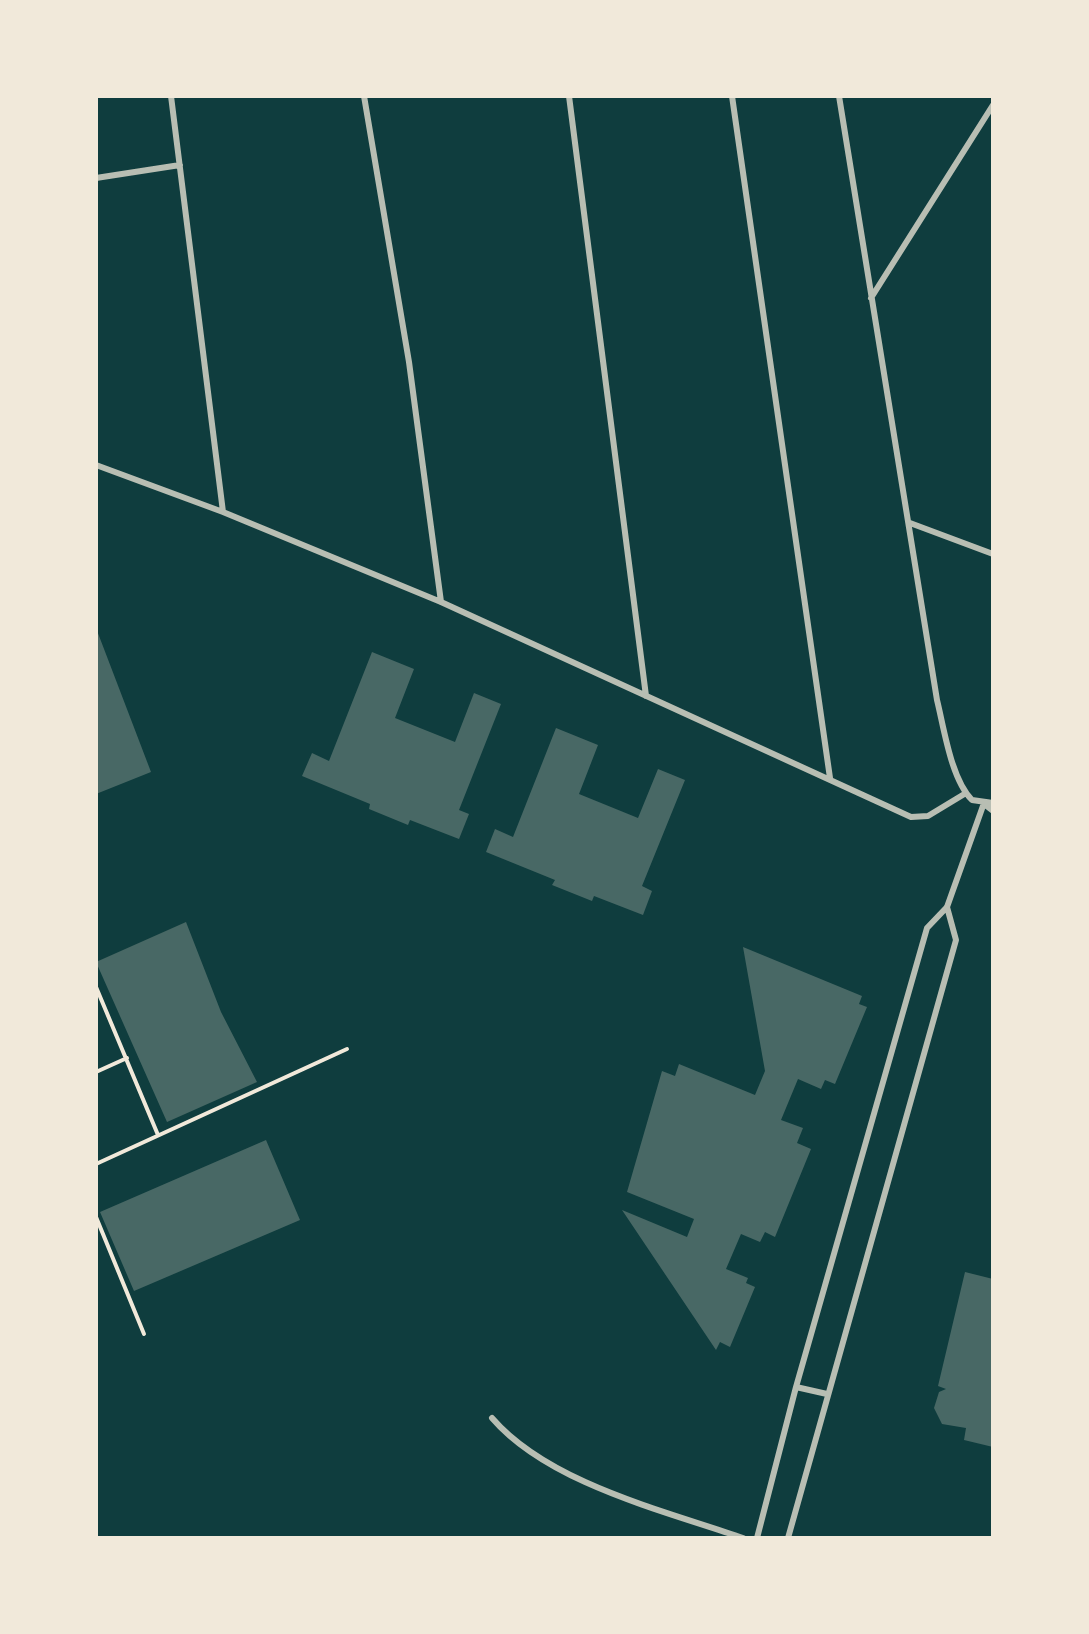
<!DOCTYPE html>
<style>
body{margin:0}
#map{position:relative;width:1089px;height:1634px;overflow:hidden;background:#0f3d3e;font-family:Signika,sans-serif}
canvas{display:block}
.frame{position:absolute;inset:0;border:98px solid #f1e9da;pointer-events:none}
</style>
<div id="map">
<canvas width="1089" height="1634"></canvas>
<div class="frame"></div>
</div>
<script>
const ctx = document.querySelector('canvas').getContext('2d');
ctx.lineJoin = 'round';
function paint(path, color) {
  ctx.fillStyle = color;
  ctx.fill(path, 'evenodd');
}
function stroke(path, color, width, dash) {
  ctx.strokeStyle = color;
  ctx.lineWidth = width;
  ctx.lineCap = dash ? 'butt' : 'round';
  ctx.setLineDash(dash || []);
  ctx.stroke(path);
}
const building = new Path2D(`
 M96,628L151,772L96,794Z
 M372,652L414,669L395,718L455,742L474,693L501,704L459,810L469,814L459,839L410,820L408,825L369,809L370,804L302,776L312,753L329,761Z
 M556,728L598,745L579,794L638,818L658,769L685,780L642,886L652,891L643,915L594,896L592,901L552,885L555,880L486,852L495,829L513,837Z
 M186,922L221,1012L257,1082L167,1122L96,962Z
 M743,947L862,996L859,1004L867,1007L835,1084L825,1080L821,1089L798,1079L781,1120L803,1128L797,1143L811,1149L775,1237L765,1232L760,1242L741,1234L726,1269L748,1278L746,1283L755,1287L730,1347L720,1342L716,1350L622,1210L687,1237L694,1219L627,1192L662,1071L675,1076L679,1064L755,1095L765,1071Z
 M266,1140L300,1220L134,1291L100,1212Z
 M965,1272L993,1279V1447L964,1440L966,1428L942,1424L934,1408L939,1392L946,1389L938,1386Z`);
const path = new Path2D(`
 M96,987L158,1135
 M96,1072L127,1058
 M96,1164L347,1049
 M96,1217L144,1334`);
const minor = new Path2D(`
 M171,96L223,512
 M364,96L409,362L441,602
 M569,96L646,696
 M732,96L830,778
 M839,96L937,700C944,728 951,779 972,800L993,803
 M96,178L180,165
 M871,298L993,105
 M96,465L223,512L441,602L911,817L928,816L966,793
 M910,523L993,554
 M984,804L993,811
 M796,1387L827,1394
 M492,1418C548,1483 662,1510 743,1538
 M757,1538L796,1387L927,928L947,907L984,803
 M788,1538L956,940L947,907`);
paint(building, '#486865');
stroke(path, '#f1e9da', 4);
stroke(minor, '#b8beb3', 6);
</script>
